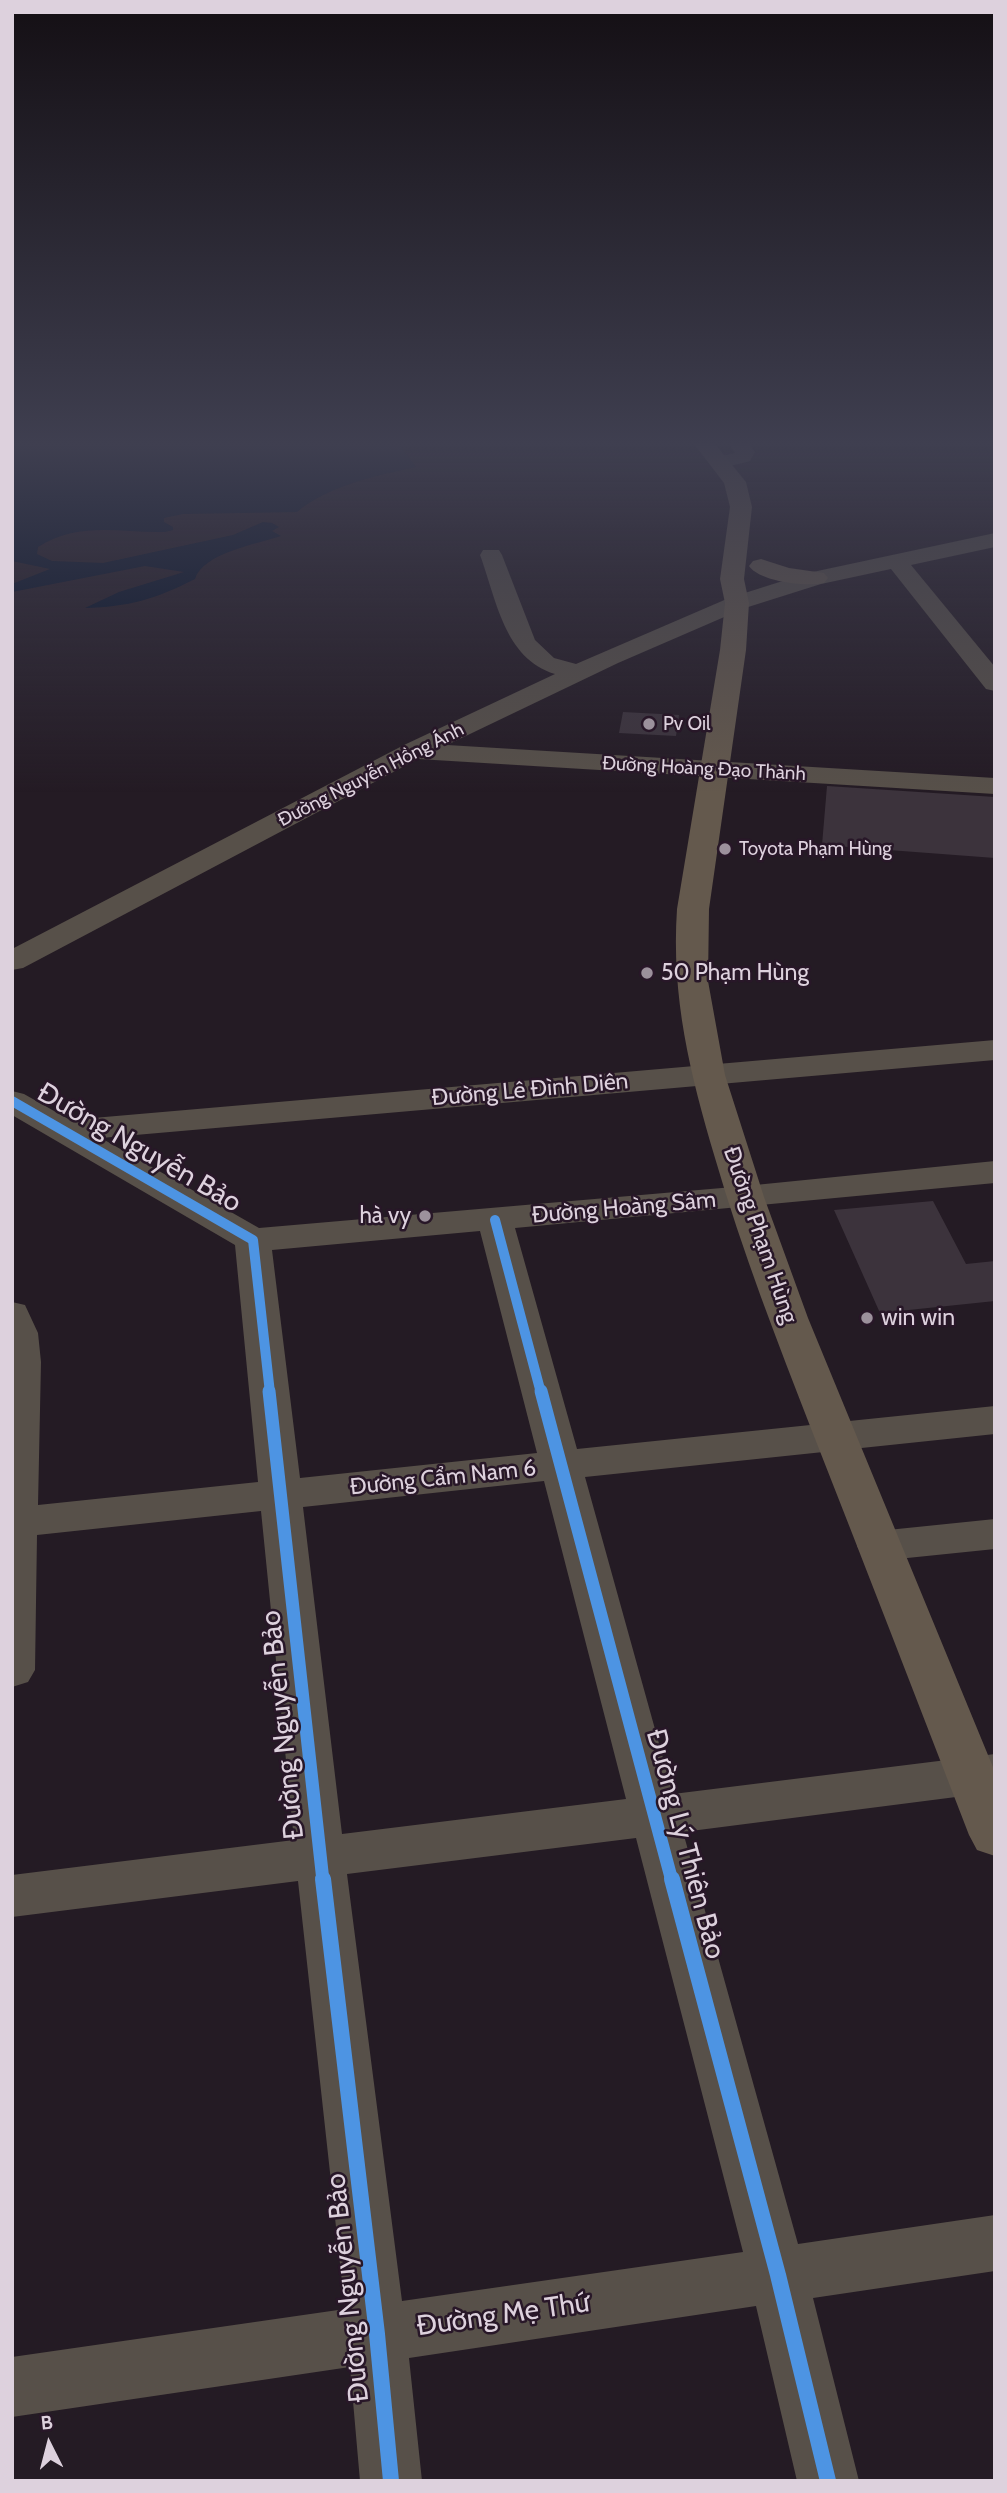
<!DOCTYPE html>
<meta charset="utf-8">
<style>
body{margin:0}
#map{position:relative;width:1007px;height:2493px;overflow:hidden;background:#241b24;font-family:Cabin,sans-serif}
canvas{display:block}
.frame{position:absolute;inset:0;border:14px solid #ddd1dd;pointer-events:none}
.north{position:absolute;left:14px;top:2409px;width:70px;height:70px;-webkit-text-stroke:5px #281728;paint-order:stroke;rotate:354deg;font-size:19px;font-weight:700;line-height:28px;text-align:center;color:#ddd1dd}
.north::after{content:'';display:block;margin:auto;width:24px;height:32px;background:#ddd1dd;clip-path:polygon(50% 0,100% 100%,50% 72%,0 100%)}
</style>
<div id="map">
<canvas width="1007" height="2493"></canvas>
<div class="frame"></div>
<div class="north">B</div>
</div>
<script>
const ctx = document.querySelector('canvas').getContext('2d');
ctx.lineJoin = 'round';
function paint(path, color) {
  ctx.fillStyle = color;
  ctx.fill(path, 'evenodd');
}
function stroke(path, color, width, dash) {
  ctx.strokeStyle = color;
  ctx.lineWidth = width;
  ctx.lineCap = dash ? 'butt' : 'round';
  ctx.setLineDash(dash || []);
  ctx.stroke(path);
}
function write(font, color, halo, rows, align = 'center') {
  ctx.font = font + ' Cabin,sans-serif';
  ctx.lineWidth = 5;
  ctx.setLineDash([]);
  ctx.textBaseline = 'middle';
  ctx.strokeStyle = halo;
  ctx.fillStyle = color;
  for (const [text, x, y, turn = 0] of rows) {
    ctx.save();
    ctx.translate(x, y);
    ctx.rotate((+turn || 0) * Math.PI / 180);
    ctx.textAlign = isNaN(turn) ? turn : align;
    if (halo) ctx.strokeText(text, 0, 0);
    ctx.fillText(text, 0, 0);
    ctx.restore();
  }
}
const water = new Path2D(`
 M12,444H413L401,447L416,467C378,475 327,486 297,512L183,514L164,518V522L173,527V530L165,532C119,533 79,521 38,547L37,554L52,561L103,563L233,535L263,522L272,523L279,527L272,531L281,536C257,544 203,553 195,579C156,599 128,607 85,608L119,592L184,572L145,566L12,592V584L50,569L12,561Z`);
const building = new Path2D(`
 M623,712L679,715L676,736L619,733Z
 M827,786L995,797V858L822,845Z
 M933,1201L966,1264L995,1261V1301L880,1313L834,1210Z`);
const minor = new Path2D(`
 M729,444H749L755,452L750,461C738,464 724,469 712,466L709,462L712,458L735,453Z
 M995,533V547L911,565L995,667V691L986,689L891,569L821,584L745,608L618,663L447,745L995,778V794L418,759L23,968L12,970V949L404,745L555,674C504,658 497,601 480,555L483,550H499L502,555L535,640L554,658L576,664L729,598L808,573Z
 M995,1040V1060L101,1138L259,1228L745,1186L995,1161V1183L515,1228L577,1449L995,1406V1434L585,1477L673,1794L995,1754V1792L683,1832L798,2244L995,2215V2271L813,2298L859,2481H797L756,2306L409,2358L422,2481H360L350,2367L12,2417V2357L345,2309L298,1881L12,1917V1875L294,1840L261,1511L37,1535L35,1670L28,1682L12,1687V1302L25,1305L38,1333L41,1362L38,1505L258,1482L235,1245L12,1115V1091L24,1094L70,1120ZM480,1231L537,1453L300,1478L272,1250ZM544,1481L626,1799L342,1834L303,1507ZM636,1838L743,2252L402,2301L347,1874Z
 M995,1519V1549L878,1561L863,1557L857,1546L863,1535L878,1531Z`);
const major = new Path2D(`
 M694,444H715L746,482L752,507L744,579L749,603L746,650L709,909L708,981L725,1075L764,1197L808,1318L995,1772V1856L977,1850L969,1835C917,1700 865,1566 812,1431C777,1341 742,1251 715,1158C690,1074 671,997 677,909L720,650L725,603L720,579L730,507L724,483Z
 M761,559L789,568L824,573L828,578L824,583C807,587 760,582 749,566L753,561Z`);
const cyclewayFar2 = new Path2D(`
 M12,1101L253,1240L270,1393
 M495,1220L541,1393`);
const cyclewayFar1 = new Path2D(`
 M269,1391L323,1881
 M541,1391L672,1881`);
const cycleway = new Path2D(`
 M323,1879L377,2334L391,2481
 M672,1879L778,2275L828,2481`);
const markers = [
 [649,724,7,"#9c919c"],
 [725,849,7,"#9c919c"],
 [647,973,7,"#9c919c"],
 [425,1216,7,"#9c919c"],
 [867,1318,7,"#9c919c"]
];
const farPoinames = [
 ["Pv Oil",663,724],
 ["Toyota Phạm Hùng",739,849]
];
const farStreetnames = [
 ["Đường Hoàng Đạo Thành",704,769,3],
 ["Đường Nguyễn Hồng Ánh",371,775,-27]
];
const poiNames = [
 ["50 Phạm Hùng",661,973],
 ["hà vy",411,1216,"right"],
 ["win win",881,1318]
];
const streetNames = [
 ["Đường Lê Đình Diên",530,1090,-5],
 ["Đường Hoàng Sâm",624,1208,-5],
 ["Đường Phạm Hùng",760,1235,71],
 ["Đường Cẩm Nam 6",443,1478,-6]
];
const nearStreetnames = [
 ["Đường Nguyễn Bảo",139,1148,30],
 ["Đường Nguyễn Bảo",283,1725,-96],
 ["Đường Lý Thiên Bảo",685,1844,75],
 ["Đường Nguyễn Bảo",348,2288,-96],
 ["Đường Mẹ Thứ",503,2315,-8]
];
paint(water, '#031027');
paint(building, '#3c333c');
paint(minor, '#575049');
paint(major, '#64594d');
stroke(cyclewayFar2, '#4d94e3', 10);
stroke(cyclewayFar1, '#4d94e3', 13);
stroke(cycleway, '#4d94e3', 16);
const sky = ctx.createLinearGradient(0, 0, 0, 793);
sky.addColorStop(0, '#140f14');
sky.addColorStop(0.56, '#3f3f50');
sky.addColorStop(1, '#3f3f5000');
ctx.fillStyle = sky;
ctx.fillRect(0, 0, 1007, 793);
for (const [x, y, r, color] of markers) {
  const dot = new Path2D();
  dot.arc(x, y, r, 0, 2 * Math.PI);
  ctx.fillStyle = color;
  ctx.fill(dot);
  stroke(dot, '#281728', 2.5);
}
write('19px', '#ddd1dd', '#281728', farPoinames, 'left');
write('19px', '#ddd1dd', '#281728', farStreetnames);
write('23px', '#ddd1dd', '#281728', poiNames, 'left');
write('23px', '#ddd1dd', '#281728', streetNames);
write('28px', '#ddd1dd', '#281728', nearStreetnames);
</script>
